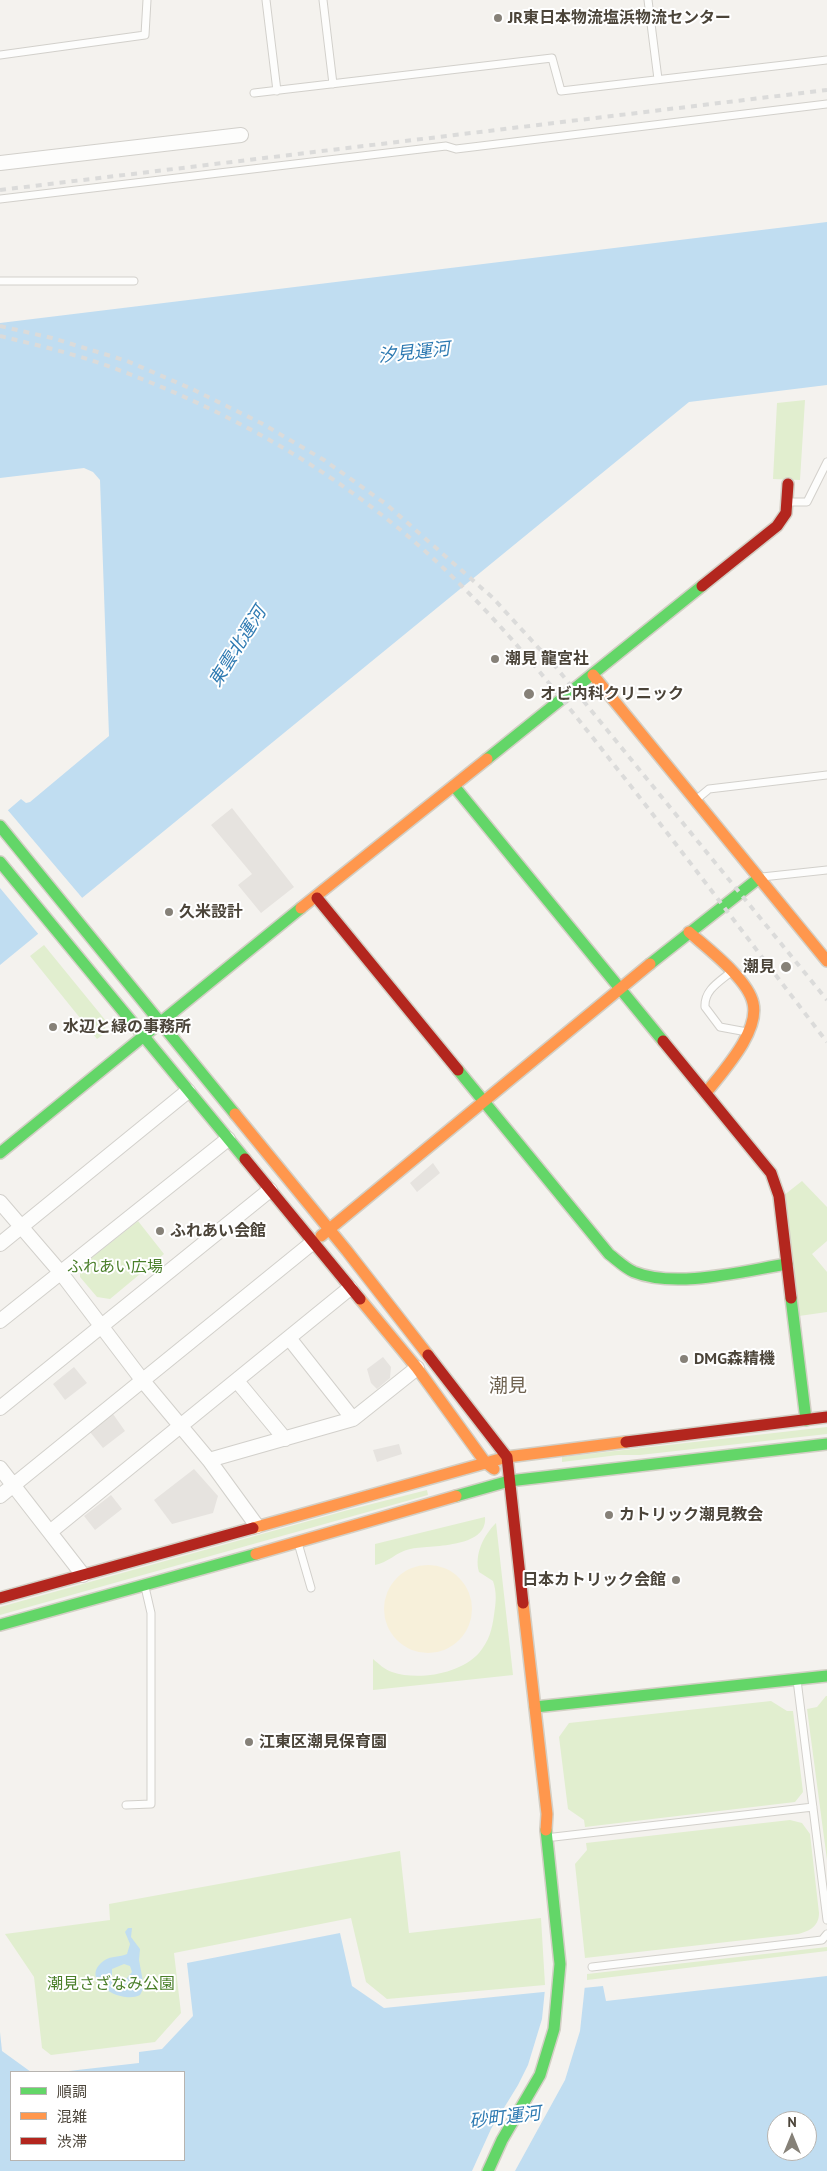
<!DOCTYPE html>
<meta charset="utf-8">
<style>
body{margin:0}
#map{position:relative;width:827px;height:2171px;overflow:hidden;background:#f4f2ee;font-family:"PT Sans","Noto Sans JP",sans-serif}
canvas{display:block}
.legend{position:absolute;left:10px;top:2071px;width:175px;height:90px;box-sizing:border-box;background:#fff;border:1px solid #b7b4b0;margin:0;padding:6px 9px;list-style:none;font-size:15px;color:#4b4439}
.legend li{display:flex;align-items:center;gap:10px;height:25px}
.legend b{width:25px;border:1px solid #b7b4b0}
.north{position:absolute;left:767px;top:2111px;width:50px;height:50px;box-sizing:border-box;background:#fff;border:1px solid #b7b4b0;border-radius:50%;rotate:0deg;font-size:14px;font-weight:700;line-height:20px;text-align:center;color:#4b4439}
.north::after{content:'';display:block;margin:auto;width:18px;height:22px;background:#868178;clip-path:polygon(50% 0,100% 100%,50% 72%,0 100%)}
</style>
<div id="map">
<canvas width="827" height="2171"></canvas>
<ul class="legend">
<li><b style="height:6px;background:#63d668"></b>順調</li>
<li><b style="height:6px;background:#ff974d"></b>混雑</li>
<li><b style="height:6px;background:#b3261e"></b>渋滞</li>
</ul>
<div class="north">N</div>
</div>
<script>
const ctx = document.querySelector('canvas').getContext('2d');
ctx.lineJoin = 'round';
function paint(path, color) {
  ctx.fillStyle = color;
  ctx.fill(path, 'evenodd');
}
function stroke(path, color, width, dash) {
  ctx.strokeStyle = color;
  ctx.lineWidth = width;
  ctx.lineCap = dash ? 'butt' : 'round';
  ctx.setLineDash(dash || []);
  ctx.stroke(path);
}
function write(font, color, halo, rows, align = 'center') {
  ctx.font = font + ' "PT Sans","Noto Sans JP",sans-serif';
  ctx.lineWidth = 4;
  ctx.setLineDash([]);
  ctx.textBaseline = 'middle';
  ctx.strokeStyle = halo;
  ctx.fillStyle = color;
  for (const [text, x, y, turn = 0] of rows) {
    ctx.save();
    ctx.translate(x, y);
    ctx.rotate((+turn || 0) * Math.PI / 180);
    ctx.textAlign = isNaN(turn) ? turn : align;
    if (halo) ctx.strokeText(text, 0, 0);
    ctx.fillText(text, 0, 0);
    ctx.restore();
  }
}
const green = new Path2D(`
 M805,400L800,480L773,479L777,403Z
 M44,945L106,1021L104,1034L97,1039L30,956Z
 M802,1181L827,1207V1241L812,1254L827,1272V1312L799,1316L783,1196Z
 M138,1221L164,1254L110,1299L97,1297L80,1277V1267Z
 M827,1427V1434L640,1455H618L562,1462V1457Z
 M427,1490L428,1495L0,1615V1607L348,1510Z
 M485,1517C488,1549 429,1545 410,1549C396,1552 388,1563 375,1565V1544Z
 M496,1523L513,1675L373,1690V1659C379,1664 385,1670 392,1672C418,1681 460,1674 479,1653C489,1641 492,1630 494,1615C496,1602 497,1593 493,1581L479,1572C474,1554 484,1535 496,1523Z
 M826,1696H827V1860L807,1709L817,1707Z
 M771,1701L787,1711H793L803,1792L795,1802L585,1827L584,1820L568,1809L559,1737L569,1723Z
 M790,1820L802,1823L810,1834L819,1913C819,1926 810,1931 798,1934L585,1958L575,1864L587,1850L586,1843Z
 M400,1851L409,1933L541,1918L545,1985L387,1999L366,1982L351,1918L174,1953L181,2013L155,2042L51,2055L42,2048L34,1977L5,1934L110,1920L109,1904Z
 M827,1947V1951L587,1980V1974Z`);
const sand = new Path2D(`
 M384 1609a44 44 0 1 1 88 0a44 44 0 1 1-88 0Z`);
const parking = new Path2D(`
 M232,808L294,887L261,913L238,885L252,874L211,825Z
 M433,1163L440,1173L417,1192L410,1183Z
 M383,1357L391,1367L390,1378L377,1389L371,1383L367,1369Z
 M74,1367L87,1383L65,1400L53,1384Z
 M113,1414L125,1431L103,1448L90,1432Z
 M399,1444L402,1454L377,1462L373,1450Z
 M194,1469L218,1496L213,1513L172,1524L154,1500Z
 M111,1495L122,1509L95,1530L84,1516Z`);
const water = new Path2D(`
 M827,222V385L689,402L0,965V817L21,799L26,803L30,802L109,736L100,480L93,472L84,468L0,478V323Z
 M128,1928H132L131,1937L140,1949L139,1960L144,1987L140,1995C121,2005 76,1979 105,1960C111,1956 120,1957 127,1954L130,1944L125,1932ZM124,1964L130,1966L132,1972L122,1984L112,1983V1969Z
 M340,1933L352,1986L384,2008L603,1986L606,2001L827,1976V2171H0V2032L2,2051L31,2072H11V2160H184V2072H60L139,2063V2052L162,2049L193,2016L187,1963ZM777,2121H807V2151H777Z`);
const pier = new Path2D(`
 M6,808L84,900L40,936L0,888V814Z
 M585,1985L580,2031L565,2080L515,2171H472L491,2129L518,2085L528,2065L542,2019L545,1989Z`);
const lane = new Path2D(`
 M266,0L277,91
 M323,0L333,84
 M648,0L658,79
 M0,55L145,35L147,0
 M254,93L552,58L561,91L827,60
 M0,199L446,146L456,149L827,104
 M0,281H134
 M787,502H807L827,462
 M697,799L709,789L827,775
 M762,877L827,870
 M731,972C719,982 704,990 705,1007L720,1027L747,1032
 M298,1543L311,1588
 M797,1680L827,1920
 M126,1805L151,1804V1613L145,1587
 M554,1837L813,1807
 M592,1967L822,1940L827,1934`);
const street = new Path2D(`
 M0,163L241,135
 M0,1202L61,1273L143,1381L209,1460L257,1526
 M0,1244L188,1091
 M0,1321L228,1139
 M289,1338L353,1419
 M237,1381L285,1439
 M0,1408L270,1190
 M209,1460L353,1419L417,1368
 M0,1468L83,1575
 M0,1496L312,1243
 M50,1532L350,1288`);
const fast = new Path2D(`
 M487,759L702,586
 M454,786L663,1041
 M0,826L235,1114
 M0,862L245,1159
 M650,964L759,878
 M458,1070L609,1254C617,1260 625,1268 634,1272C676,1289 743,1271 787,1264
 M0,1153L301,908
 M791,1298L806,1420
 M456,1496L509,1481L827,1444
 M0,1625L256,1554
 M535,1707L827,1676
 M488,2171L502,2140L540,2075L554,2029L560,1964L546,1830`);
const slow = new Path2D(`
 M593,675L827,961
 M301,908L487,759
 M689,932C707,948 748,979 753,1003C760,1032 722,1072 706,1093
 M235,1114L347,1251L428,1355
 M321,1236L650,964
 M360,1299L417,1368L485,1462L494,1469
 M253,1528L507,1457L626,1442
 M256,1554L456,1496
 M523,1603L547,1814L546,1830`);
const jam = new Path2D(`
 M702,586L777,526L786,513L788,484
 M317,898L458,1070
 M663,1041L771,1173L779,1196L791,1298
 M245,1159L360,1299
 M428,1355L507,1457L523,1603
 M626,1442L827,1417
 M0,1598L253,1528`);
const rail = new Path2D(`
 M0,190L827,90
 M0,326L52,338L127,361L192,389L261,423L324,460L386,504L493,598L555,666L827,1000
 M0,336C41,346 84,356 124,372C214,406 302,453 378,512C472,584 543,674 615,766C687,857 756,950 827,1042`);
const markers = [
 [498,18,5,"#868178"],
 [495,659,5,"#868178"],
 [529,694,6,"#868178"],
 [169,912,5,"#868178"],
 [786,967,6,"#868178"],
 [53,1027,5,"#868178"],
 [160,1231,5,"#868178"],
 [684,1359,5,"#868178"],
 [609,1515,5,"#868178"],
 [676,1580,5,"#868178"],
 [249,1742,5,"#868178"]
];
const poiNames = [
 ["JR東日本物流塩浜物流センター",508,18],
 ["潮見 龍宮社",505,659],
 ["オビ内科クリニック",540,694],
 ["久米設計",179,912],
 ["潮見",775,967,"right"],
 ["水辺と緑の事務所",63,1027],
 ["ふれあい会館",170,1231],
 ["DMG森精機",694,1359],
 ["カトリック潮見教会",619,1515],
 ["日本カトリック会館",666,1580,"right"],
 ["江東区潮見保育園",259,1742]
];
const parkNames = [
 ["ふれあい広場",115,1267],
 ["潮見さざなみ公園",111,1984]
];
const waterNames = [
 ["汐見運河",414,353,-6],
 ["東雲北運河",238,647,-58],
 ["砂町運河",505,2118,-7]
];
const quarterNames = [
 ["潮見",508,1387]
];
paint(green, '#e1eecf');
paint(sand, '#f7f0da');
paint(parking, '#e6e3df');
paint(water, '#c0ddf1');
paint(pier, '#f4f2ee');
stroke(lane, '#d2d0cb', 9);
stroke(street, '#d2d0cb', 16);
stroke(fast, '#d3cfc5', 14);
stroke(slow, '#d3cfc5', 14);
stroke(jam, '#d3cfc5', 14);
stroke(lane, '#fdfdfc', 7);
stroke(street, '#fdfdfc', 14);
stroke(fast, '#63d668', 11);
stroke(slow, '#ff974d', 11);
stroke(jam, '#b3261e', 11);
stroke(rail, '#dbdbda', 4, [6, 6]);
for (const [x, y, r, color] of markers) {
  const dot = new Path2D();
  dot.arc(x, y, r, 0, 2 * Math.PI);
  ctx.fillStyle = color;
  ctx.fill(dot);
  stroke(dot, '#fff', 2);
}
write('bold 16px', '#4b4439', '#fff', poiNames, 'left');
write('16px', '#4a7f2a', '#fff', parkNames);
write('italic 18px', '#2e7ab2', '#fff', waterNames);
write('19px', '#6e6250', '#fff', quarterNames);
</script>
